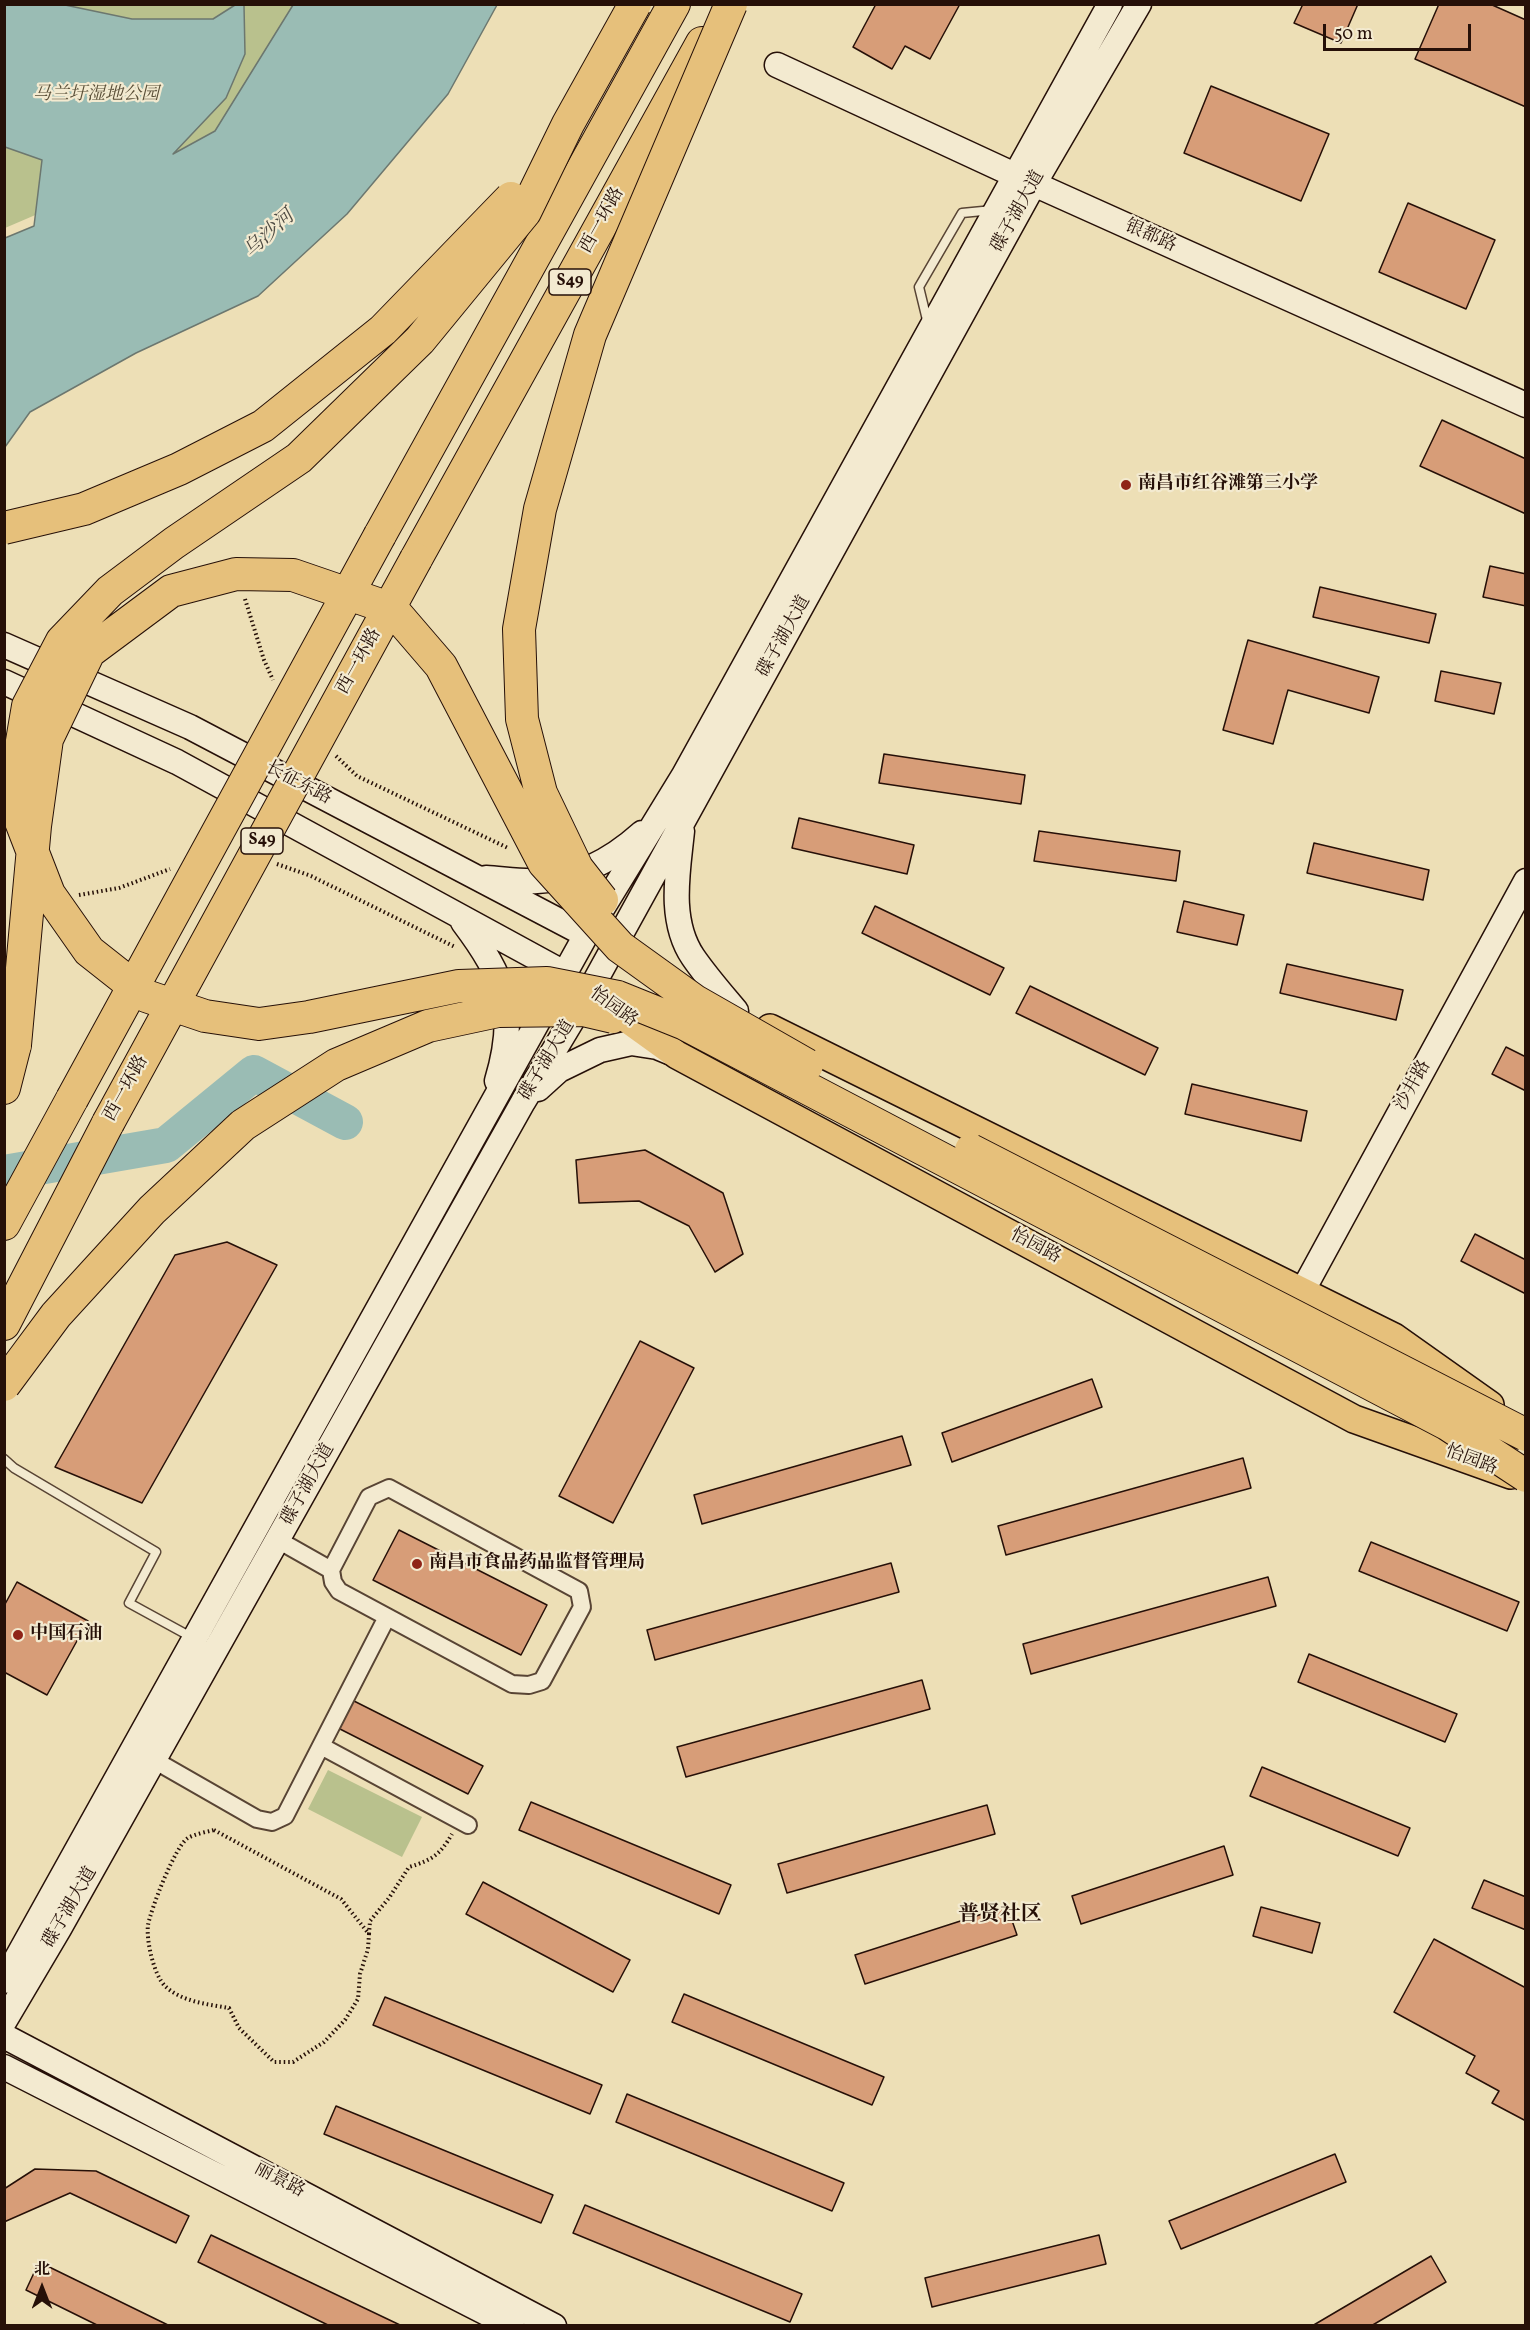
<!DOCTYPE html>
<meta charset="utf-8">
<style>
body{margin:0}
#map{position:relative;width:1530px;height:2330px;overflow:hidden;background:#eddfb6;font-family:Vollkorn,"Noto Serif SC",serif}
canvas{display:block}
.frame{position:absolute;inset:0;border:6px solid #261008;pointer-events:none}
.north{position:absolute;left:12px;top:2258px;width:60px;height:60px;-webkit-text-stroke:4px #f3ead0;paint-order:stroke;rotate:0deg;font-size:16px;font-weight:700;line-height:24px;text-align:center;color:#261008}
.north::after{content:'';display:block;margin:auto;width:21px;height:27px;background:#261008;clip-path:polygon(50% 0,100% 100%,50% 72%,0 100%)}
.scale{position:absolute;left:1323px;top:24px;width:148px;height:27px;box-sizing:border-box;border:3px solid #261008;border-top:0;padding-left:8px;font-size:18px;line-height:21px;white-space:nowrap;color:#261008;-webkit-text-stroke:4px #f3ead0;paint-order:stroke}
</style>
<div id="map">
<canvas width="1530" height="2330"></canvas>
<div class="frame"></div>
<div class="north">北</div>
<div class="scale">50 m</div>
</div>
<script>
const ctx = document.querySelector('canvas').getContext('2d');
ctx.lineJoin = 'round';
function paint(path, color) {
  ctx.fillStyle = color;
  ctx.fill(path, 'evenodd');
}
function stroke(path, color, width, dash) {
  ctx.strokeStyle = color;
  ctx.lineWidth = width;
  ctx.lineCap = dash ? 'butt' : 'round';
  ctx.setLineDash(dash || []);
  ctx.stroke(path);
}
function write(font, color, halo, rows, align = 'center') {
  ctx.font = font + ' Vollkorn,"Noto Serif SC",serif';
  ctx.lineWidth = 4.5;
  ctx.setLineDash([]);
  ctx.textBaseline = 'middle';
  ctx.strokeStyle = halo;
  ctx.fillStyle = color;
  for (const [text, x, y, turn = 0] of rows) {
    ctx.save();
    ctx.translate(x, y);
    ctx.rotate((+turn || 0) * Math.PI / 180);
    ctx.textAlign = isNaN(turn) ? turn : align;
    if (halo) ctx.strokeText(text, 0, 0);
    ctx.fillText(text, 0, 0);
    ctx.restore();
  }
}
const green = new Path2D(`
 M5,5H323L209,154L47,210L5,228Z
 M328,1770L422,1817L402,1857L308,1809Z`);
const water = new Path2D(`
 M5,4L65,5L132,19H213L235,5H244L245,54L226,98L173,154L215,131L293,5H497L448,94L347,214L258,296L136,353L30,412L5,447V238L34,226L42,160L5,147Z`);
const pier = new Path2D(`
 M4,1047L104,1187V1191L4,1211Z`);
const river = new Path2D(`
 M4,1173L166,1145L254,1073L345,1122`);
const building = new Path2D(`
 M876,4H960L930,59L905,46L892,69L853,47Z
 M1303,4H1358L1341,43L1294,23Z
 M1439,4H1490L1526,20V107L1415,59Z
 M1211,86L1329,134L1301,201L1184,153Z
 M1408,203L1495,240L1466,309L1379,272Z
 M1442,420L1526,459V514L1420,466Z
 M1490,566L1526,574V606L1483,597Z
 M1320,587L1436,614L1429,643L1313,617Z
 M1248,640L1379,677L1369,713L1288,690L1273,744L1223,730Z
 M1441,671L1501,683L1494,714L1435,701Z
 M884,754L1025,775L1021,804L879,783Z
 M799,818L914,845L907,874L792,848Z
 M1039,831L1180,851L1176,881L1034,861Z
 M1314,843L1429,870L1423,900L1307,873Z
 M1184,901L1244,915L1237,945L1177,932Z
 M875,906L1004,968L990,995L862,933Z
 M1287,964L1403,990L1396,1020L1280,993Z
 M1030,986L1158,1048L1145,1075L1016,1013Z
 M1506,1047L1526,1057V1091L1492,1074Z
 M1192,1084L1307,1111L1301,1141L1185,1114Z
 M645,1150L723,1193L743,1254L715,1272L689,1226L639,1201L579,1203L576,1160Z
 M1475,1234L1526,1260V1294L1461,1261Z
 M227,1242L277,1265L142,1503L55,1467L175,1255Z
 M640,1341L694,1368L613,1523L559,1496Z
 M1092,1379L1102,1407L952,1462L942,1433Z
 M902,1436L911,1465L702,1524L694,1495Z
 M1243,1458L1251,1488L1006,1555L998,1526Z
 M399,1530L547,1605L521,1655L373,1580Z
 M1371,1542L1519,1602L1507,1631L1359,1571Z
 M891,1563L899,1592L655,1660L647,1630Z
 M1268,1577L1276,1606L1031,1674L1023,1644Z
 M17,1582L88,1621L47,1695L4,1672V1606Z
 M1309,1654L1457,1714L1445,1742L1298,1682Z
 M922,1680L930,1709L686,1777L677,1747Z
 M352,1700L483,1766L468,1794L338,1728Z
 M1262,1767L1410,1828L1398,1856L1250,1796Z
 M531,1802L731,1885L719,1914L519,1830Z
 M987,1805L995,1834L787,1893L778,1864Z
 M1224,1846L1233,1875L1081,1924L1072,1896Z
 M1484,1880L1526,1897V1930L1472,1908Z
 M483,1882L630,1960L613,1992L466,1914Z
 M1007,1906L1017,1935L865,1984L855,1955Z
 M1261,1907L1320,1923L1312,1953L1253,1936Z
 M1434,1939L1526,1988V2121L1492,2103L1499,2091L1466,2073L1475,2056L1394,2012Z
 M684,1994L884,2077L872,2105L672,2022Z
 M385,1997L602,2085L590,2114L373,2025Z
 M627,2094L844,2183L832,2211L616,2122Z
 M336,2106L553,2195L541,2223L324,2134Z
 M1335,2154L1346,2182L1181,2249L1169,2221Z
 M35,2169L96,2171L189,2216L176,2243L70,2193L4,2222V2189Z
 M585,2205L802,2294L790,2322L573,2233Z
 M211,2235L400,2325V2326H330L198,2262Z
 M1099,2235L1106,2264L932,2307L925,2278Z
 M1431,2256L1446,2282L1371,2326H1312Z
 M39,2262L170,2326H99L26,2290Z`);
const path = new Path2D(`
 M245,599L264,660L273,680
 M336,756L357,776L508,848
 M277,864L311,876L455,947
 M79,895L119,888L170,869
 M214,1830L341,1899L369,1934L368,1949L360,1974L358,1999L345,2020L324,2042L293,2062H274L239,2028L229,2008C207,2004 182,2002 165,1986C154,1975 146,1941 148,1925C151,1909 175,1846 188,1838C195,1834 206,1832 214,1830Z
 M369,1934L370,1921L389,1898L409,1867C432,1860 440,1855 452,1834`);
const lane = new Path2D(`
 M928,324L919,287L962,213L993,210
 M4,1459L14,1468L156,1552L129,1603L193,1638`);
const street = new Path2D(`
 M278,1540L331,1570L369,1497L389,1488L579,1591L582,1607L542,1681L529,1685L512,1684L339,1591L333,1582L331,1570
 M321,1746L468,1825
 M154,1760L257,1819L272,1822L285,1816L387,1617`);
const secondary = new Path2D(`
 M777,65L1034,184L1526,405
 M4,645L190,727L586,935
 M4,682L177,762L566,974
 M682,831C678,871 668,920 693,957C706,976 721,993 736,1011
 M486,878C503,879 521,882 537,881C577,879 613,859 642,833
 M463,922C505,978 518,1011 497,1081
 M538,1089L559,1070L600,1050L631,1043L657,1047L669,1052
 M1303,1290L1526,881
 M4,1981L586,935L684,775L1110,4
 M4,2022L59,1929L523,1102L589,992L1034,184L1139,4
 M4,2036L554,2326
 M4,2067L512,2326`);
const primary = new Path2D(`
 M598,998L677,1055L1354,1419L1511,1475
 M770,1028L1394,1337L1490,1405`);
const highway = new Path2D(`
 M380,535L674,4
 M416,559L702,43
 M4,1088L15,1045
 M4,1224L72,1099
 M4,1324L108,1123`);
const highwayBridge = new Path2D(`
 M635,4L568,124L525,212L420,340L299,458L174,543L110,591L62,641L28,706L20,753L18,814L49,894L89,951L146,996L205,1016L259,1024L309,1017L459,986L547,983L618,997L685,1024L1447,1424L1526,1476
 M4,528L84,509L179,469L263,426L383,330L511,198
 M602,900L577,868L541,793L522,719L519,629L540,509L590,335L731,4
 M15,1045L35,826L47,739L89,652L171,591L236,574L293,575L392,609L441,666L544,863L620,947L695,1001L807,1065
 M72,1099L380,535
 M108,1123L416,559
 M971,1150L1526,1435
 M4,1385L56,1315L152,1210L243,1125L336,1065L428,1026L498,1011L583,1010L613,1017`);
const markers = [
 [1126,485,6,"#8f2418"],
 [417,1564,6,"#8f2418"],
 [18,1635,6,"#8f2418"]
];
const shields = [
 [570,282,42],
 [262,841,42]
];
const shieldNames = [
 ["S49",570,282],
 ["S49",262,841]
];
const parkNames = [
 ["马兰圩湿地公园",96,96]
];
const streetNames = [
 ["碟子湖大道",1019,212,-61],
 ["西一环路",603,221,-61],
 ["银都路",1150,237,24],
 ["碟子湖大道",785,637,-61],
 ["西一环路",360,662,-61],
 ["长征东路",298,784,28],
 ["怡园路",613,1008,36],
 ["碟子湖大道",548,1061,-59],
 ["沙井路",1414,1086,-61],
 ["西一环路",127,1089,-61],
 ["怡园路",1035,1247,28],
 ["怡园路",1471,1461,20],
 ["碟子湖大道",309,1485,-61],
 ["碟子湖大道",71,1908,-60],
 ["丽景路",279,2181,28]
];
const poiNames = [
 ["南昌市红谷滩第三小学",1138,485],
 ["南昌市食品药品监督管理局",429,1564],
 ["中国石油",30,1635]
];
const waterNames = [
 ["乌沙河",270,235,-42]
];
const quarterNames = [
 ["普贤社区",1000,1916]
];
paint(green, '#b9c18d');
paint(water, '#9abcb4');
stroke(water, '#6c776f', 1.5);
paint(pier, '#eddfb6');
stroke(river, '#9abcb4', 36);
paint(building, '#d79d78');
stroke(building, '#261008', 1.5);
stroke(lane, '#584434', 11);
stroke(street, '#584434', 20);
stroke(secondary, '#261008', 27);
stroke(primary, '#261008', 30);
stroke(highway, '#261008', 34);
stroke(path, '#261008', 4, [1.5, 3]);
stroke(lane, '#f3ead0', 8);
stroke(street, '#f3ead0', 16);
stroke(secondary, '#f3ead0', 24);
stroke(primary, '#e6c07b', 27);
stroke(highway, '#e6c07b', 32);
stroke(highwayBridge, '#261008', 34, []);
stroke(highwayBridge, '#e6c07b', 32);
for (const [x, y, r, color] of markers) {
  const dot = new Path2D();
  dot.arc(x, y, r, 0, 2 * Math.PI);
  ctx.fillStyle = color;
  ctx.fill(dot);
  stroke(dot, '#f3ead0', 2);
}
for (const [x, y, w] of shields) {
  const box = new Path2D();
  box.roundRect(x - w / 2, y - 13, w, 26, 4.5);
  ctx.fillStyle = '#f3ead0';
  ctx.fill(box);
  stroke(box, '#261008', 1.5);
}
write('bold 16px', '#261008', null, shieldNames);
write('italic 18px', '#594e37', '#f3ead0', parkNames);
write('18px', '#261008', '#f3ead0', streetNames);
write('bold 18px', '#261008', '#f3ead0', poiNames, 'left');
write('italic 20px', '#4f4c44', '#f3ead0', waterNames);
write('bold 21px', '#261008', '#f3ead0', quarterNames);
</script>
